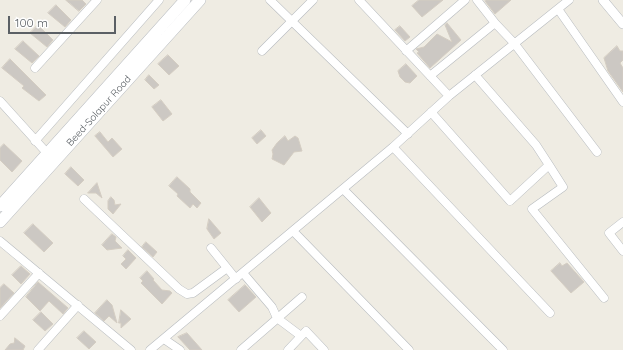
<!DOCTYPE html>
<style>
body{margin:0}
#map{position:relative;width:623px;height:350px;overflow:hidden;background:#efece3;font-family:Quicksand,sans-serif}
canvas{display:block}
.scale{position:absolute;left:8px;top:16px;width:108px;height:18px;box-sizing:border-box;border:2px solid #5b6065;border-top:0;padding-left:5px;font-size:12px;line-height:14px;white-space:nowrap;color:#5b6065;-webkit-text-stroke:3px #fff;paint-order:stroke}
</style>
<div id="map">
<canvas width="623" height="350"></canvas>
<div class="scale">100 m</div>
</div>
<script>
const ctx = document.querySelector('canvas').getContext('2d');
ctx.lineJoin = 'round';
function paint(path, color) {
  ctx.fillStyle = color;
  ctx.fill(path, 'evenodd');
}
function stroke(path, color, width, dash) {
  ctx.strokeStyle = color;
  ctx.lineWidth = width;
  ctx.lineCap = dash ? 'butt' : 'round';
  ctx.setLineDash(dash || []);
  ctx.stroke(path);
}
function write(font, color, halo, rows, align = 'center') {
  ctx.font = font + ' Quicksand,sans-serif';
  ctx.lineWidth = 3;
  ctx.setLineDash([]);
  ctx.textBaseline = 'middle';
  ctx.strokeStyle = halo;
  ctx.fillStyle = color;
  for (const [text, x, y, turn = 0] of rows) {
    ctx.save();
    ctx.translate(x, y);
    ctx.rotate((+turn || 0) * Math.PI / 180);
    ctx.textAlign = isNaN(turn) ? turn : align;
    if (halo) ctx.strokeText(text, 0, 0);
    ctx.fillText(text, 0, 0);
    ctx.restore();
  }
}
const building = new Path2D(`
 M66,0H82L86,4L79,11Z
 M419,0H443L422,17L412,6Z
 M486,0H511L495,14L485,1Z
 M56,5L71,20L65,27L48,13Z
 M447,23L461,40L430,68L417,53L419,52L416,49L424,47L437,34L452,42L445,25Z
 M38,25L53,40L47,47L30,33Z
 M400,26L410,37L405,41L395,30Z
 M23,41L39,56L32,63L15,49Z
 M617,46L620,51H623V60L620,63L623,68V92L608,71L604,58Z
 M168,55L179,66L169,75L158,64Z
 M10,59L46,95L39,101L22,88L24,86L2,68Z
 M406,64L417,76L410,83L405,82L400,77L398,71Z
 M149,75L159,85L154,89L145,80Z
 M161,100L172,114L163,121L152,107Z
 M261,130L266,136L257,144L252,138Z
 M100,132L108,142L112,138L122,149L113,157L95,136Z
 M285,136L288,141L295,136L298,138L302,151L294,152L284,165L272,159L273,154L272,150L277,143Z
 M4,144L22,161L12,172L0,160V148Z
 M71,167L84,180L78,186L65,174Z
 M177,177L190,189V192L201,203L197,208L193,204L190,208L177,196L178,194L169,186Z
 M97,183L102,198L96,193H88Z
 M111,197L114,200L115,205L121,204L113,214L108,209V201Z
 M259,198L271,213L262,222L250,207Z
 M209,219L221,233L214,239L207,229Z
 M33,224L53,243L44,252L24,233Z
 M112,234L116,237L115,241L122,248L107,250L102,245Z
 M146,242L157,252L153,257L142,247Z
 M128,250L136,258L126,269L121,264L126,259L123,256Z
 M560,263L562,266L567,263L584,282L571,293L551,271Z
 M21,266L30,274L21,284L12,275Z
 M147,271L154,279L153,280L162,290L170,291L172,293L162,304L141,283L143,281L140,278Z
 M38,282L68,308L63,314L49,301L40,311L26,297Z
 M4,284L14,293L0,308V288Z
 M245,285L256,297L239,312L228,300Z
 M107,300L112,305L117,323L109,316L104,321L95,313Z
 M121,310L131,319L121,328V323H119Z
 M41,312L53,324L45,331L33,320Z
 M84,331L96,342L89,349L77,338Z
 M187,333L202,350H190L178,337Z
 M15,338L25,346L23,350H5L10,344L14,343Z`);
const minor = new Path2D(`
 M270,0L408,134
 M359,0L449,96
 M477,0L495,23L514,43L597,152
 M558,9L623,102
 M262,51L313,0
 M406,51L465,0
 M35,68L97,0
 M430,76L495,23
 M0,101L47,153
 M431,112L510,201L549,165L536,145L475,75
 M35,141L159,0
 M393,147L550,313
 M549,165L563,187L532,209L604,298
 M343,189L503,350
 M84,199L179,289L187,294L193,293L227,268
 M623,222L609,233L623,251
 M293,231L409,350
 M0,241L131,350
 M211,248L236,279
 M243,273L272,307L277,318L301,336
 M0,316L39,273
 M164,339L180,350
 M38,350L78,305
 M150,350L393,147L449,96L569,0
 M241,350L302,297
 M288,350L306,331L324,350`);
const tertiary = new Path2D(`
 M603,0L623,24`);
const secondary = new Path2D(`
 M0,206L185,0
 M0,222L200,0`);
const streetNames = [
 ["Beed-Solapur Road",99,111,-48]
];
paint(building, '#ccc8c3');
stroke(building, '#d4cdc2', 1);
stroke(minor, '#b6babe', 9);
stroke(tertiary, '#b6babe', 10);
stroke(secondary, '#b7bbc0', 12);
stroke(minor, '#fff', 8);
stroke(tertiary, '#fff', 9);
stroke(secondary, '#fff', 11);
write('10px', '#5b6065', '#fff', streetNames);
</script>
